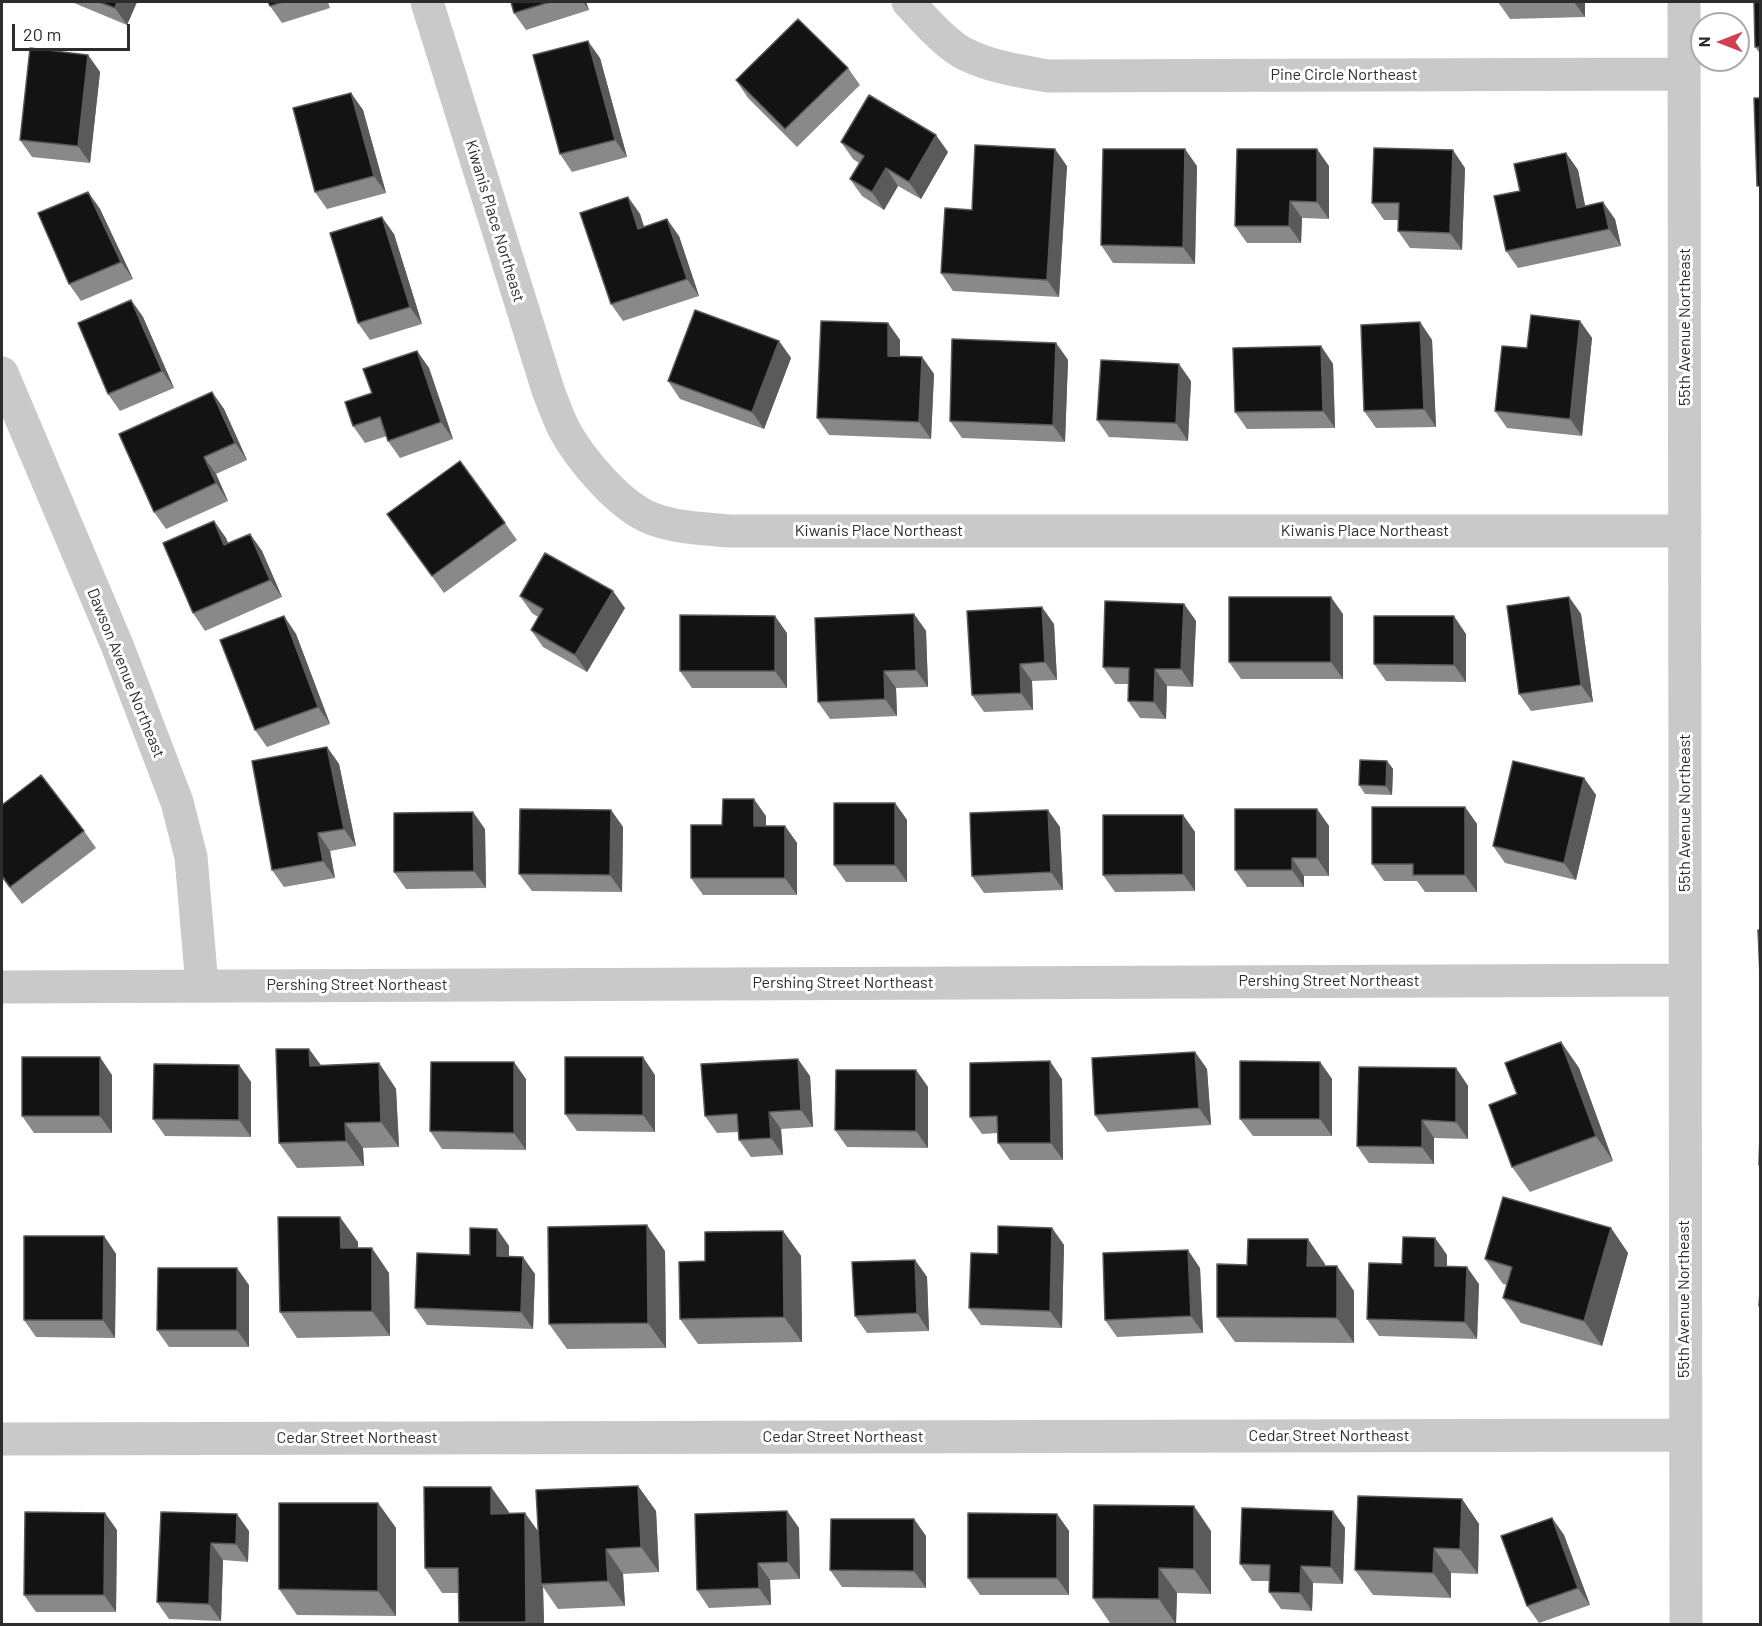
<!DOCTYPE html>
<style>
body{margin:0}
#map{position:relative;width:1762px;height:1626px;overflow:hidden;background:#fff;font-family:Barlow,sans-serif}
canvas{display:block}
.frame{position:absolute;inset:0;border:3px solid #2c2c2c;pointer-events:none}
.north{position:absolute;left:1690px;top:12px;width:60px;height:60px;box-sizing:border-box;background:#fff;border:2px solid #ababab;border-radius:50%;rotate:270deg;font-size:16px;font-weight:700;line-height:24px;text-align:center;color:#2c2c2c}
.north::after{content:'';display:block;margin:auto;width:21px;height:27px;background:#d13f53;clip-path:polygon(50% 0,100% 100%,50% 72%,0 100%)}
.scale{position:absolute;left:12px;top:24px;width:118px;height:27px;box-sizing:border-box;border:3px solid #2c2c2c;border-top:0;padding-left:8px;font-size:18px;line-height:21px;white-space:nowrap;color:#2c2c2c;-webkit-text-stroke:4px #fff;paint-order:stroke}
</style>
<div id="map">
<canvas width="1762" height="1626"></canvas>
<div class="frame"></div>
<div class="north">N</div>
<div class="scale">20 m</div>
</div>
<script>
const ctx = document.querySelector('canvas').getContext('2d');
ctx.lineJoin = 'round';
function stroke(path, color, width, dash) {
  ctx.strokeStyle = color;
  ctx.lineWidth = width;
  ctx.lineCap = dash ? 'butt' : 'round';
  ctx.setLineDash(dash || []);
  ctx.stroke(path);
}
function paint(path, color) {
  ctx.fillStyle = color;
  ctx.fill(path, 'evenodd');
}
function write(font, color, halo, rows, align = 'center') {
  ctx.font = font + ' Barlow,sans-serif';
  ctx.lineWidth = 6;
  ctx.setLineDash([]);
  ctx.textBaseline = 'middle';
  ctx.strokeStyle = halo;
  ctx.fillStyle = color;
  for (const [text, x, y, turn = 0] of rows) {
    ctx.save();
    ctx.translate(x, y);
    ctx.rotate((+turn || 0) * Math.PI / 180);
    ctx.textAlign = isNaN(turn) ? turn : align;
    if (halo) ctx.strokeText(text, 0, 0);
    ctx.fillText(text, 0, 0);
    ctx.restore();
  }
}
const minor = new Path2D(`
 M427,2L548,390C553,403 558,417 564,429C580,459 620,507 653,519C677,528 705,529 730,531H1685
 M908,2C924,19 946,45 967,55C992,67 1020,71 1048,76L1684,74
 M1684,2L1686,1624
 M2,373L117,645L177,802L191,857L202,986
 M2,987L1685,980
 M2,1439L1684,1435`);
const wall = new Path2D(`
 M73,2H137L127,25L74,3Z
 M268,2H328L330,8L282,23L270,6Z
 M511,2H586L589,10L526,30L514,13Z
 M1498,2H1585V17L1510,19Z
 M1761,2V55L1755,47Z
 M88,55L100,72L90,163L32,157L20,140Z
 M600,58L627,157L572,172L560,154Z
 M848,68L860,85L797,147L748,98L736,80Z
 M351,93L363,110L386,193L327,209L315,192Z
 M841,142L948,152L921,199L898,186L884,210L862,196L850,179L859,163L853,159Z
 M1566,153L1578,170L1585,206L1615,219L1621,246L1518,268L1506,251L1520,191Z
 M1067,166L1059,297L953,291L941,273L972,210Z
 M1197,166L1195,264L1113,263L1101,245Z
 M1329,166V219L1302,218L1301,243H1247L1235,226Z
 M1465,168L1462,250L1410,248L1398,231V220H1384L1372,203Z
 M88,192L100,209L133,279L81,301L69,284Z
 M628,197L640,214L644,227L679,236L699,296L623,321L611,304Z
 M394,234L422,324L370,340L358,323Z
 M131,300L143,317L174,388L120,411L108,394Z
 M1580,321L1592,338L1582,436L1507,428L1495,411L1527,348Z
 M1420,322L1432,340L1436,427L1376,428L1364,411Z
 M888,323L900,340V356L922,357L934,374L931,439L829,435L817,418Z
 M779,341L791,358L764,429L680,399L668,381Z
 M1056,343L1068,360L1065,442L962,438L950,421Z
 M1321,346L1333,364L1335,428L1247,429L1235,412Z
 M417,351L429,368L453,439L400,458L388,441L387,436L365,443L353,426L372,393Z
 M1191,381L1188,441L1109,437L1097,420Z
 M212,392L224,409L247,460L216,474L228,501L166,529L154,512Z
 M387,514L505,523L517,540L444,593Z
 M214,521L226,538L228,543L250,534L262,551L282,597L205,631L193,613Z
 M520,596L625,608L587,672L543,647L531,630L538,617L532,613Z
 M1569,597L1581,614L1593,702L1531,711L1519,694Z
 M1184,604L1196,621L1193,687L1167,686L1166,719L1140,718L1128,701V684H1115L1103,667Z
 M914,614L926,631L928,687L896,688L897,716L830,719L818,702Z
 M1343,614V679H1241L1229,662Z
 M284,616L296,634L330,724L267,747L255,730Z
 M1054,624L1057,680L1032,681L1033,710L984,712L972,695Z
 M787,633V688H692L680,671Z
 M1466,634V682L1386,681L1374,664Z
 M327,747L339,764L356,846L330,851L335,878L284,887L272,870Z
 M1387,761L1393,769L1392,795L1365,794L1359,785Z
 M1584,778L1596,795L1576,880L1505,863L1493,846Z
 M895,803L907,820V882H846L834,865Z
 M2,805L84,831L96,848L22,904L2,878Z
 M1465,807L1477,824V892H1425L1417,881H1384L1372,864Z
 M1317,809L1329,826V876H1304V887H1247L1235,870Z
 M611,810L623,827L622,892L532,891L519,874Z
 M1183,815L1195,832V891L1115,892L1103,875Z
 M766,816V826H785L797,843V895H703L691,878Z
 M1060,827L1063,890L984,893L972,876Z
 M485,829L486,888L406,889L394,872Z
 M1561,1042L1579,1068L1613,1161L1530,1192L1512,1167L1517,1094Z
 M309,1049L321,1065L379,1063L396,1089L399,1147L363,1148L364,1166L297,1168L279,1143Z
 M1195,1052L1207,1069L1211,1125L1107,1132L1095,1115Z
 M1320,1062L1332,1079V1136H1253L1240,1119Z
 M239,1065L251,1082V1137L165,1136L153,1119Z
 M1456,1068L1468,1086V1139L1434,1138V1164L1369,1163L1357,1146Z
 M916,1070L928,1087V1148L847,1147L835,1130Z
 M112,1075V1133H34L22,1116Z
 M655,1075V1132L577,1131L565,1114Z
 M810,1076L813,1127L781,1129L783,1155L751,1157L739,1140L738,1132L717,1133L705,1116Z
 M526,1079V1150L442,1149L430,1131Z
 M1062,1079L1063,1160H1010L998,1143V1133L982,1134L970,1117Z
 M1052,1228L1064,1245L1062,1328L981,1325L969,1308L998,1254Z
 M1611,1228L1628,1253L1602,1346L1521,1323L1503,1298L1507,1285L1503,1284L1485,1259Z
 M497,1229L509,1246V1257L535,1274L533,1329L427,1325L415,1308Z
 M783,1231L801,1256L802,1342L698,1344L680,1319L705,1261Z
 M104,1236L116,1254L115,1338L36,1337L24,1320Z
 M1435,1238L1447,1255V1266L1479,1284L1477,1339L1379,1336L1367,1319L1402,1264Z
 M358,1242V1248L389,1273L390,1336L297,1338L280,1312Z
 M665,1251L666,1348L567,1349L549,1324Z
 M915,1260L927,1277L929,1331L867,1333L855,1316Z
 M1325,1264V1266L1354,1291V1343L1235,1342L1217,1317L1247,1265Z
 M1200,1268L1203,1333L1117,1337L1105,1320Z
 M249,1285V1347H169L157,1330Z
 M638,1486L656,1511L659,1572L623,1574L625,1606L558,1609L543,1587L544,1624H462L459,1622V1593H442L425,1568L491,1487L509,1513L538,1531Z
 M1462,1499L1479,1524L1478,1574L1451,1573V1598L1373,1595L1355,1570Z
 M378,1503L396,1528V1616L297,1615L279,1589Z
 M787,1511L799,1528L800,1579L770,1580L771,1605L709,1608L697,1590Z
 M1333,1511L1345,1528L1343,1584L1313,1583L1312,1611L1281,1609L1269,1592L1270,1581H1252L1240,1564Z
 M161,1512L249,1531L248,1562L223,1560L221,1621L169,1619L157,1602Z
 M1057,1514L1069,1531V1595H980L968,1578Z
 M1552,1518L1564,1535L1590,1605L1539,1623L1527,1606Z
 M914,1519L926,1536V1588L842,1587L830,1570Z
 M117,1530L116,1612H36L24,1595Z
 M1211,1531V1594L1177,1593L1176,1624L1110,1623L1093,1598Z`);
const shadedWall = new Path2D(`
 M117,2H137L127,25L115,8Z
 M583,2H586L589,10Z
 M1574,2H1585V17Z
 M588,41L600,58L627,157L615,140Z
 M88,55L100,72L90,163L78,146Z
 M351,93L363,110L386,193L374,176Z
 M936,135L948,152L921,199L909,182Z
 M1055,149L1067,166L1059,297L1047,280Z
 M1185,149L1197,166L1195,264L1183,247Z
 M1317,149L1329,166V219L1317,202Z
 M1453,150L1465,168L1462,250L1450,233Z
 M1566,153L1578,170L1589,225L1577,208Z
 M886,168L898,186L884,210L872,192Z
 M88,192L100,209L133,279L121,262Z
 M628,197L640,214L650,246L638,229Z
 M1290,201L1302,218L1301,243L1289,226Z
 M1603,202L1615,219L1621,246L1609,229Z
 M382,217L394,234L422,324L410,307Z
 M667,219L679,236L699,296L687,279Z
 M131,300L143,317L174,388L162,371Z
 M1580,321L1592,338L1582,436L1570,419Z
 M1420,322L1432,340L1436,427L1424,409Z
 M888,323L900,340V373L888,356Z
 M779,341L791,358L764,429L752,412Z
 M1056,343L1068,360L1065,442L1053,425Z
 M1321,346L1333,364L1335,428L1323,411Z
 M417,351L429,368L453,439L441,422Z
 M922,357L934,374L931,439L919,422Z
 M1179,364L1191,381L1188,441L1176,423Z
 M212,392L224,409L247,460L235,443Z
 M204,457L216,474L228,501L216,483Z
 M214,521L226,538L236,562L224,545Z
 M250,534L262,551L282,597L270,580Z
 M613,591L625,608L587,672L575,655Z
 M1331,597L1343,614V679L1331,662Z
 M1569,597L1581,614L1593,702L1581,685Z
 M1184,604L1196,621L1193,687L1181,669Z
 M1042,607L1054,624L1057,680L1045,662Z
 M914,614L926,631L928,687L916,670Z
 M284,616L296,634L330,724L318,707Z
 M775,616L787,633V688L775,671Z
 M1454,616L1466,634V682L1454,665Z
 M1020,664L1032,681L1033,710L1021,693Z
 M1155,669L1167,686L1166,719L1154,702Z
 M884,671L896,688L897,716L885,699Z
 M327,747L339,764L356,846L344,829Z
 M1387,761L1393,769L1392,795L1386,786Z
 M1584,778L1596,795L1576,880L1564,863Z
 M754,799L766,816V843L754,826Z
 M895,803L907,820V882L895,865Z
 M1465,807L1477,824V892L1465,875Z
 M1317,809L1329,826V876L1317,858Z
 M611,810L623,827L622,892L610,875Z
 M1048,810L1060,827L1063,890L1051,872Z
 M473,812L485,829L486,888L474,871Z
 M1183,815L1195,832V891L1183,874Z
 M785,826L797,843V895L785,878Z
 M318,833L330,851L335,878L323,861Z
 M1292,858L1304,876V887L1292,870Z
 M1561,1042L1579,1068L1613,1161L1596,1136Z
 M309,1049L327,1074L310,1066Z
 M1195,1052L1207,1069L1211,1125L1199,1108Z
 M100,1057L112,1075V1133L100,1116Z
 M643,1057L655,1075V1132L643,1115Z
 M798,1059L810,1076L813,1127L801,1110Z
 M1050,1061L1062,1079L1063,1160L1051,1143Z
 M514,1062L526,1079V1150L514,1133Z
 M1320,1062L1332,1079V1136L1320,1119Z
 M379,1063L396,1089L399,1147L381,1122Z
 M239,1065L251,1082V1137L239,1120Z
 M1456,1068L1468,1086V1139L1456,1122Z
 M916,1070L928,1087V1148L916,1131Z
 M769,1112L781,1129L783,1155L771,1138Z
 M1422,1120L1434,1138V1164L1422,1147Z
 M345,1123L363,1148L364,1166L346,1141Z
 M340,1217L358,1242V1273L341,1248Z
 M647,1225L665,1251L666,1348L648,1323Z
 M1052,1228L1064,1245L1062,1328L1050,1311Z
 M1611,1228L1628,1253L1602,1346L1584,1321Z
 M497,1229L509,1246V1273L497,1256Z
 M783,1231L801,1256L802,1342L784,1317Z
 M104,1236L116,1254L115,1338L103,1320Z
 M1435,1238L1447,1255V1283L1435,1266Z
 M1308,1239L1325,1264V1291L1307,1266Z
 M372,1248L389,1273L390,1336L372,1311Z
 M1188,1250L1200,1268L1203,1333L1191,1316Z
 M523,1257L535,1274L533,1329L521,1312Z
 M915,1260L927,1277L929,1331L917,1313Z
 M1337,1266L1354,1291V1343L1337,1318Z
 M1467,1267L1479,1284L1477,1339L1465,1322Z
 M237,1268L249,1285V1347L237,1330Z
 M638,1486L656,1511L659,1572L641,1547Z
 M491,1487L509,1512V1539L491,1514Z
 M1462,1499L1479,1524L1478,1574L1460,1549Z
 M378,1503L396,1528V1616L378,1591Z
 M1194,1506L1211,1531V1594L1194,1569Z
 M787,1511L799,1528L800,1579L788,1562Z
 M1333,1511L1345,1528L1343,1584L1331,1567Z
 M105,1513L117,1530L116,1612L104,1595Z
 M525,1513L543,1538L541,1584L543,1587L544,1624H528L526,1622Z
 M237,1514L249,1531L248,1562L236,1544Z
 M1057,1514L1069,1531V1595L1057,1578Z
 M1552,1518L1564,1535L1590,1605L1578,1588Z
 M914,1519L926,1536V1588L914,1571Z
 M211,1543L223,1560L221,1621L209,1604Z
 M1434,1548L1451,1573V1598L1433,1573Z
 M606,1549L623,1574L625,1606L608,1581Z
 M758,1563L770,1580L771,1605L759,1588Z
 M1301,1566L1313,1583L1312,1611L1300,1593Z
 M1159,1568L1177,1593L1176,1624L1159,1599Z`);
const building = new Path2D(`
 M99,2H117L115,8Z
 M268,2H283L270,6Z
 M511,2H550L514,13Z
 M1754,2H1761V47H1755Z
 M798,19L848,68L785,129L736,80Z
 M588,41L615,140L560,154L533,55Z
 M30,48L88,55L78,146L20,140Z
 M351,93L374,176L315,192L293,108Z
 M869,95L936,135L909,182L886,168L872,192L850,179L864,156L841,142Z
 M1754,98H1761V186H1757Z
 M975,145L1055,149L1047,280L941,273L945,208L972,210Z
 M1374,148L1453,150L1450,233L1398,231L1399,203H1372Z
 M1103,149H1185L1183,247L1101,245Z
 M1237,149H1317V202L1290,201L1289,226H1235Z
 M1566,153L1577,208L1603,202L1609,229L1506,251L1494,196L1520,191L1514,164Z
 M88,192L121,262L69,284L38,213Z
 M628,197L638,229L667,219L687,279L611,304L580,213Z
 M382,217L410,307L358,323L330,233Z
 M131,300L162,371L108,394L78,323Z
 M695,310L779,341L752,412L668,381Z
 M1531,315L1580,321L1570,419L1495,411L1502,346L1527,348Z
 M821,321L888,323V356L922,357L919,422L817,418Z
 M1420,322L1424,409L1364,411L1361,325Z
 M952,339L1056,343L1053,425L950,421Z
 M1321,346L1323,411L1235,412L1233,348Z
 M417,351L441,422L388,441L380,417L353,426L345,402L372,393L363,369Z
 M1101,360L1179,364L1176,423L1097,420Z
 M212,392L235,443L204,457L216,483L154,512L119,434Z
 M460,461L505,523L432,576L387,514Z
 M214,521L224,545L250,534L270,580L193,613L163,543Z
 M545,553L613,591L575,655L531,630L543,609L520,596Z
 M1229,597H1331V662H1229Z
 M1569,597L1581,685L1519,694L1507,606Z
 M1105,601L1184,604L1181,669H1155L1154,702L1128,701L1129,668L1103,667Z
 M1042,607L1045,662L1020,664L1021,693L972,695L967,611Z
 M914,614L916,670L884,671L885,699L818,702L815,618Z
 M680,615L775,616V671H680Z
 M284,616L318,707L255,730L220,640Z
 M1374,616H1454V665L1374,664Z
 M327,747L344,829L318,833L323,861L272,870L252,761Z
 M1360,760L1387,761L1386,786L1359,785Z
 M1513,761L1584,778L1564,863L1493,846Z
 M41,775L84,831L10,887L2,876V805Z
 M723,799H754V826H785V878H691V825H722Z
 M834,803H895V865H834Z
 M1372,807H1465V875H1413V864H1372Z
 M520,809L611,810L610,875L519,874Z
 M1235,809H1317V858H1292V870H1235Z
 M1048,810L1051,872L972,876L970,813Z
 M473,812L474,871L394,872V813Z
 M1103,815H1183V874L1103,875Z
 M1758,930H1761V999Z
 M1561,1042L1596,1136L1512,1167L1489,1105L1517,1094L1505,1063Z
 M276,1049H309L310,1066L379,1063L381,1122L345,1123L346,1141L279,1143Z
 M1195,1052L1199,1108L1095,1115L1092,1058Z
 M22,1057H100V1116H22Z
 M565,1057H643V1115L565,1114Z
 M798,1059L801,1110L769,1112L771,1138L739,1140L737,1114L705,1116L701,1064Z
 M1050,1061L1051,1143H998L997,1116L970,1117V1063Z
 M1240,1061L1320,1062V1119H1240Z
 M431,1062H514V1133L430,1131Z
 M154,1064L239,1065V1120L153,1119Z
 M1359,1067L1456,1068V1122L1422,1120V1147L1357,1146Z
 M836,1070H916V1131L835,1130Z
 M1761,1105V1165H1759Z
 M1503,1197L1611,1228L1584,1321L1503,1298L1512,1267L1485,1259Z
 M278,1217H340L341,1248H372V1311L280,1312Z
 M647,1225L648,1323L549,1324L548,1227Z
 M998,1226L1052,1228L1050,1311L969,1308L971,1253L998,1254Z
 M470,1228L497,1229V1256L523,1257L521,1312L415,1308L417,1253L470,1255Z
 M783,1231L784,1317L680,1319L679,1262L705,1261V1232Z
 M24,1236H104L103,1320H24Z
 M1403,1237L1435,1238V1266L1467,1267L1465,1322L1367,1319L1369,1263L1402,1264Z
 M1248,1239H1308L1307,1266H1337V1318L1217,1317V1264L1247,1265Z
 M1188,1250L1191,1316L1105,1320L1103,1253Z
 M915,1260L917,1313L855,1316L852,1262Z
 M158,1268H237V1330H157Z
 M1761,1278V1306H1759Z
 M638,1486L641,1547L606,1549L608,1581L541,1584L536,1490Z
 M424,1487H491V1514L525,1513L526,1622H459L458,1568H425Z
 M1358,1496L1462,1499L1460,1549L1434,1548L1433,1573L1355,1570Z
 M279,1503H378V1591L279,1589Z
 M1094,1505L1194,1506V1569L1159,1568V1599L1093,1598Z
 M1242,1508L1333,1511L1331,1567L1301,1566L1300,1593L1269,1592L1270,1565L1240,1564Z
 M787,1511L788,1562L758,1563L759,1588L697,1590L695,1514Z
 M25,1512L105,1513L104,1595H24Z
 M161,1512L237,1514L236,1544L211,1543L209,1604L157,1602Z
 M968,1513L1057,1514V1578H968Z
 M1552,1518L1578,1588L1527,1606L1501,1536Z
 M831,1519H914V1571L830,1570Z`);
const streetNames = [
 ["Pine Circle Northeast",1344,75],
 ["Kiwanis Place Northeast",495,221,73],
 ["55th Avenue Northeast",1685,327,-90],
 ["Kiwanis Place Northeast",879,531],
 ["Kiwanis Place Northeast",1365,531],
 ["Dawson Avenue Northeast",126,673,68],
 ["55th Avenue Northeast",1685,813,-90],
 ["Pershing Street Northeast",1329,981],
 ["Pershing Street Northeast",843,983],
 ["Pershing Street Northeast",357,985],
 ["55th Avenue Northeast",1684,1299,-90],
 ["Cedar Street Northeast",1329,1436],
 ["Cedar Street Northeast",843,1437],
 ["Cedar Street Northeast",357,1438]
];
stroke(minor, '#c9c9c9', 33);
paint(wall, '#898989');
paint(shadedWall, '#5a5a5a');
paint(building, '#131313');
stroke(building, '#5a5a5a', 1.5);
write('16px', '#2c2c2c', '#fff', streetNames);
</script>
